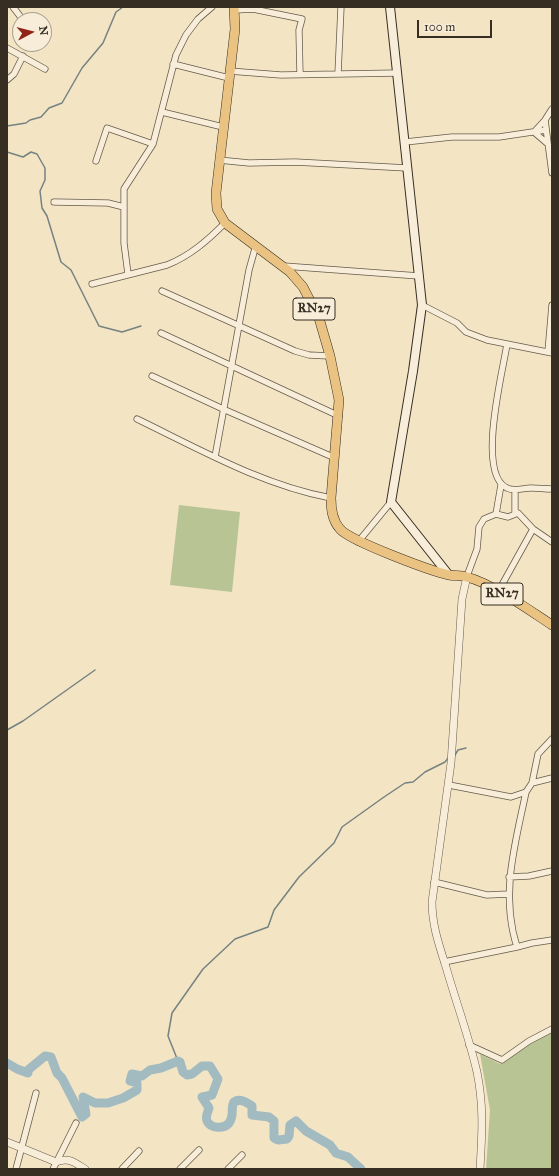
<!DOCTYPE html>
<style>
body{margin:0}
#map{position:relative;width:559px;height:1176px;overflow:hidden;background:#f3e4c4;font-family:"IM FELL Great Primer",serif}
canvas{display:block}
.frame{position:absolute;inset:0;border:8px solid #362d23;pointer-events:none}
.north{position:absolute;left:12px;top:12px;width:40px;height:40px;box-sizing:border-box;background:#f7edd9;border:1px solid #aaa090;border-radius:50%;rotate:83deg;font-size:11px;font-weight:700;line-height:16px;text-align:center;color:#362d23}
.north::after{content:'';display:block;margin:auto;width:14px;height:18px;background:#8f2418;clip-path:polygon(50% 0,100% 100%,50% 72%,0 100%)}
.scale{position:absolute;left:417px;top:20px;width:75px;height:18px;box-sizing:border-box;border:2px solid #362d23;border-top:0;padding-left:5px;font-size:12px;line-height:14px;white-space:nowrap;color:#362d23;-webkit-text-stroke:3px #f7edd9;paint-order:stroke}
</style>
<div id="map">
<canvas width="559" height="1176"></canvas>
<div class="frame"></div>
<div class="north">N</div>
<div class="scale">100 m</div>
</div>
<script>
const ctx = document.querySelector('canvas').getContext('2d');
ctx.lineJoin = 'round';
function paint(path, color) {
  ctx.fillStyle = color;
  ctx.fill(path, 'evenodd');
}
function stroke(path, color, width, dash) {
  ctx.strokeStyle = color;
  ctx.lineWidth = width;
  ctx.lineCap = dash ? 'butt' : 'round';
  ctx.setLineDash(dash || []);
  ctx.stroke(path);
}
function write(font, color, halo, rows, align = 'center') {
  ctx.font = font + ' "IM FELL Great Primer",serif';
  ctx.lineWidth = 3;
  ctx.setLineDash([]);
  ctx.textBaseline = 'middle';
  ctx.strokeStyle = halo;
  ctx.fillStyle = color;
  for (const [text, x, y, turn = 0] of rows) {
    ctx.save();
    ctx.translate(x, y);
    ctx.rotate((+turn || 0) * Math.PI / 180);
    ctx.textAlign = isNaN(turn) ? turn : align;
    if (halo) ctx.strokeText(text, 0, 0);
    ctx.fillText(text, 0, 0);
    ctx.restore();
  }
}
const green = new Path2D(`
 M179,505L240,512L232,592L170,585Z
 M552,1030V1168L486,1169L490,1110L480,1054L500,1064Z`);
const stream = new Path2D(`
 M7,126L26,123L30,120L41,117L49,108L62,103L82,68L103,43L116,12L123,7
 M7,152L23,157L31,152L37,154L45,168V180L40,191L42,208L47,216L61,262L71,270L99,326L122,332L141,326
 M7,730L23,721L95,670
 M455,755L458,750L466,748
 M178,1061L168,1036L172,1013L203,969L235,939L268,927L274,910L299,877L334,843L342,827L384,797L405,783L413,782L425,772L445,762L449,757`);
const river = new Path2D(`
 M7,1063L17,1069L28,1073V1070L45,1056L51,1057L57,1073L62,1078L82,1117L86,1114L83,1097L95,1103H108L123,1098L137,1090V1083L130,1081L132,1074L142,1076L150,1070L161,1068L178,1061L180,1062L183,1072L187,1075L192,1074L202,1066H210L218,1079L212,1095L202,1097L209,1108C208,1112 205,1117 207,1121C211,1129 224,1129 229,1123C235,1115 230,1108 234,1102C240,1098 246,1102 252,1106V1115L269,1117L274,1121V1138L278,1140L287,1139L289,1136L290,1125L296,1121L306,1131L330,1145L336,1153L348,1157L361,1169`);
const minor = new Path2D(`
 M13,7L23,20
 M235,10L253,9L302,19L299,30L300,74
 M7,48L45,69
 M173,64L229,78
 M229,71L281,75L398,73
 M338,74L341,7
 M7,80L14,74L23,56
 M552,109L545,120L552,173
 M162,112L223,127
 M545,120L534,132L548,144
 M405,142L452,137H499L546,130
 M219,160L249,163L295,162L407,168
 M96,161L107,128L153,144
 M54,202L108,203L124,207
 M284,266L419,276
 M128,274L124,243V189L153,144L176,55L186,35L198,19L212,7
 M92,284L167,265C190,256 208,240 225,223
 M162,291L295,351L309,355L330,356
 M422,305L457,323L466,332L487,340L552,353
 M161,333L339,416
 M507,344C503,371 476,474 507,488C514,492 523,488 531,488C538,488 545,489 552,489
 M548,352L552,305
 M152,376L223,409L335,458
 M137,419C199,449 262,485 331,498
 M215,457L249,270L256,245
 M515,513V490
 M496,514L501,485
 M358,542L391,502
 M467,576L477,549L479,527L484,519L496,514L508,517L518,513L533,529L552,542
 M498,592L533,529
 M532,783L552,778
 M449,785L511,797L526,792
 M509,877L529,876L552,871
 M434,882L487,895L509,894
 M517,947C500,894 515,845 526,792L532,783L538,754L552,739
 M444,962L517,947L532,943L552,940
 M469,1045L502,1060L529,1041L552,1029
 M16,1169L36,1093
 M53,1169L76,1123
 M122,1169L139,1151
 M180,1169L199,1150
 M228,1169L242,1155`);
const tertiary = new Path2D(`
 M467,576L462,599L451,763L432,902C432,925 439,945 446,967C456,1002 469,1037 477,1072C484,1107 482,1134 480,1169
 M7,1142L56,1162C69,1157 74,1162 85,1169`);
const secondary = new Path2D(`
 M390,7L422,305L413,371L391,502L448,574`);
const primary = new Path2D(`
 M234,7L235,29L216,193L217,209L225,223L290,272L303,287L319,318L330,356L339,400L331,498C331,509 332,520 340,529C350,541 431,571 449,575C455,576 461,575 467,577C493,584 529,610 552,625`);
const shields = [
 [314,309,42],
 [502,594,42]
];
const shieldNames = [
 ["RN27",314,309],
 ["RN27",502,594]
];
paint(green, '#b9c495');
stroke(stream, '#768281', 1.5);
stroke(river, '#a1bbc0', 9);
stroke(minor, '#655b4b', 7);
stroke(tertiary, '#655b4b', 8);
stroke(secondary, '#362d23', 10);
stroke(primary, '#362d23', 10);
stroke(minor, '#f7edd9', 5.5);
stroke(tertiary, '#f7edd9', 7);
stroke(secondary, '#f7edd9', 8);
stroke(primary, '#eac282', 9);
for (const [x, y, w] of shields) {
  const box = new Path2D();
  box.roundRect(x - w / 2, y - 11, w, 22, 3);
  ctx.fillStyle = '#f7edd9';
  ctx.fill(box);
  stroke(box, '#362d23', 1);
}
write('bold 13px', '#362d23', null, shieldNames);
</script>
